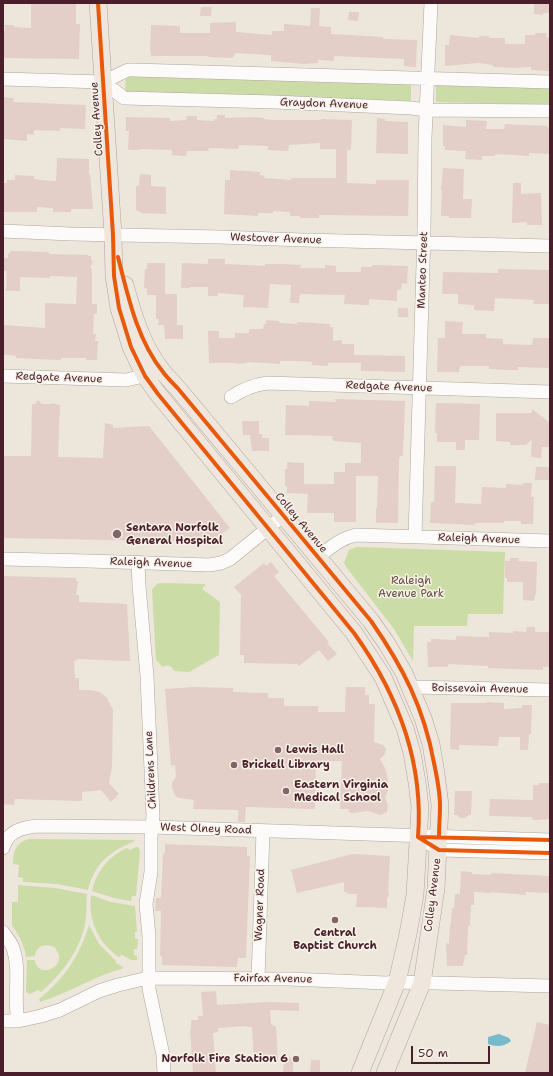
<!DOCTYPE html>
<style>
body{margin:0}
#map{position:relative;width:553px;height:1076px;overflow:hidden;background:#ede6db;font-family:"Shantell Sans",sans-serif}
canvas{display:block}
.frame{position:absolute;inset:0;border:4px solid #4a1f2b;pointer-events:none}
.scale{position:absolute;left:411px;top:1046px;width:79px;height:18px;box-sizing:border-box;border:2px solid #4a1f2b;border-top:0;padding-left:5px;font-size:12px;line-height:14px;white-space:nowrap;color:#4a1f2b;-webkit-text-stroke:3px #f7f3e8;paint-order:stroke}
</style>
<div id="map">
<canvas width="553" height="1076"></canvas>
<div class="frame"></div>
<div class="scale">50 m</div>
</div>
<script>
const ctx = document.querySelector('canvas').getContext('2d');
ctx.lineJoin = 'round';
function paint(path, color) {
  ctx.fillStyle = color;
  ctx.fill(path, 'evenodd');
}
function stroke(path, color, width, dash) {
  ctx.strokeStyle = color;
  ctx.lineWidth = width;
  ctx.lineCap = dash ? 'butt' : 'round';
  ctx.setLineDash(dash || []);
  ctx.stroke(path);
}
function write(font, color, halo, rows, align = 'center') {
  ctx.font = font + ' "Shantell Sans",sans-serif';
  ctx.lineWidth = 3;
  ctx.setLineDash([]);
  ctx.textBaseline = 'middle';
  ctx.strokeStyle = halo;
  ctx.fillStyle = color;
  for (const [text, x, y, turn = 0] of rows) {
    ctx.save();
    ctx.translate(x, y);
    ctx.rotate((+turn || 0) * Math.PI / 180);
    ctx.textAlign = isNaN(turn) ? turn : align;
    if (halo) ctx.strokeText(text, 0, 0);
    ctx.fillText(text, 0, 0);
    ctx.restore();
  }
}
const green = new Path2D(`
 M126,75L411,83V101L125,94Z
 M436,83L550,86V105L436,102Z
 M357,547L505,552L503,614H468L467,626H414L413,661L394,629L347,568L344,563L349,550Z
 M159,583L206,584L202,589L220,602L219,655L189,672L174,671C172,666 168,664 163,667L156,660L152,590L155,586Z
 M29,839L133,840L135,841C110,852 95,862 88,890L57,884L23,882V878L18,877L19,865L13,864C13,852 16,842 29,839Z
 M136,847H138L140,851L136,896H132L131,901L114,898L92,891C96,872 109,856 127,848L130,850Z
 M18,885L55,888L87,894C86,902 87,909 86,916C84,946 62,974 41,992L38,990L30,994L26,992L27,960H35C37,981 72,966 54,947C45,943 36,946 35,956L26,957L25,951L20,938L12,925V902H18Z
 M91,895L111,902L135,906L137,932H135V939H138L137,949H134V955L137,956V960H131L122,955L119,957C98,943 88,920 91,895Z
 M89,925L99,944L116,961V963L124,968C94,976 69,993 40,1002L39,999C65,978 79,957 89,925Z`);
const water = new Path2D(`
 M499,1034L509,1038L511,1041C504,1047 496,1047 488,1044V1037Z`);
const building = new Path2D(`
 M31,3H76V24H80L79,59L3,58V31H5V25H14V27L31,28Z
 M534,3H549V13H543V15L534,14Z
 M201,7H212L211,16H200Z
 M311,8H320L319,26L331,27V34L383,37V39L417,40L416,67L404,66V59L334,56V61L318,60V63L304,64L271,61V55L235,53L233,58L208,57L209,56H151V52H150L151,25L180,26V33H210V23L236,22V32L272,35V31H284V24L310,26Z
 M349,12H359L358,21L348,20Z
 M535,33H547L546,37L550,38V71L531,70V67L514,68L493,67V65L478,63L445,66V45H449L450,35L479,38V36H489V38H505V44H525V35H535Z
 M3,97L14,98L13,102L86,105L85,129L60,128V131L34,130V135L27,134V141L3,139Z
 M217,115H225V118L252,117L264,118V119L272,120H321V119L352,120L351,150H347V183L376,184V180H409L408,216L319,215V218H300V216H290V212L273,211V213H258V216L224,214L225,180H230V170L260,172V175L265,176L264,178L291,180V178H336V149H320V143L289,145L288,151L268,150V146L239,145L238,149L208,148L209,151H187L186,156L172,155V150L141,149L138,150H128L129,131H126V117L170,118V121L186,120L187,116H197V120L214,121V119H217Z
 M377,118L385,119V121L408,122V154L376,153Z
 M466,120L487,121L486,129H504L505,124L548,126V128H550V154L529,153V156L495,154V156H482V160L465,159L466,151L445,150V146H443V125L466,127Z
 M57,158L89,159V174H90L93,209H71V212H53V208L37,207V212H4V183H7V180H15V175L34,176V179H38V180L56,181Z
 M443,168L464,169L463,199H472L471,218H449V216H441L442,190H441Z
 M140,174L151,175V186L166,187V214L142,213L136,210V186H139Z
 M513,183H521V194L541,193L542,225H527V222L512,223Z
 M10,251L49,252V254L89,255L88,256H91V260L93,262L90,267L92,269V304H97V314H94L93,334H96L95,341H98L97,360H86V358H61V360L36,359L16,358V356L3,354V325L45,328V303L76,304L77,277L50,276V278L20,277V291H6L7,271H3V258H8V253L10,254Z
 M208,259H225V264L246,265L265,266V264H282L301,265L300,268H325V265L336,266V272H361V267H372V265L408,266L407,284L402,283L401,290H397V301L369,299V305L344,304L345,295L300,294L299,303H290L291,285L270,284L268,308L243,307L244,295L218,293V296H208V287H190V288H181L182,263L208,264Z
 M147,263H165V294H177V325H183V339H165L164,325H158L159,319H156V295H147V288H144L145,269H147Z
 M498,269L550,270V304H533L534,300L495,298L494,311L474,310V305L458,304V294H442L443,272L498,273Z
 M398,308H408V317H398Z
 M266,320L279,321V323L297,324V322L330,324V327H333V341L342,340V344H354V355L405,356V372L361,371V363H328V366L312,365V362L301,361H280V364L247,362V363L237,364V363H209L208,331H219V338H235V333H249V329H263L264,324H266Z
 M445,321L463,322L462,334H486V338L503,339V344L532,345L533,338H550V368L518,367V370H508L489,369V366H460L459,372H437L438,338H445Z
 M335,399L405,401L403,456H400L399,459L398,523H376V508H377L378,476H356V522H334V513H307L308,494L287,493V486H285V469H287V462L304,463V484H334V472H345V463H361V443L333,441L332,436L285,435L286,405L309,406V401L336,402Z
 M38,400L42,404H50L52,403L60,405L58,457L103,458L105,423L113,425V428L149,426L230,528L209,542L3,538V456H31L32,404H35Z
 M436,403L480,404L479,440H465V450H456V442H437V433H435Z
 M532,409L550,423V447H542L541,458L531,457L532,439L526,445H510V442L496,441V413H532Z
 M242,421H259V434H262V438H269V451H252L250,435H243Z
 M435,466H456L455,503L481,504L482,487L506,488V484L523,485V483H532L531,497H534L533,524H521V521H504V523H475V525L430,523L431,502H434Z
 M536,467H550V480H535Z
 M510,558H519L518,561L537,562L536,594L535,595L534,601L523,600V582H507V578H505V561H510Z
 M271,562L279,572L274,576L329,642L327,643L337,654L328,661L319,650L299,666L297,664L244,663V655H240L241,595L234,587L264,563L266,566Z
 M3,576L76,578V581H78L76,595H79V602L127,604L130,661L77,659V661L74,660L75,678H79V690H91L100,692L107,698L113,710L112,767L109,783L119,794L111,802L101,790L82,792V801L15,799L14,805L3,804Z
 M527,627H535V632H550V667H543V670L488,668V666L449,664L448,665V667H428L427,642H431V639L456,640V636L489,637V632L513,633V631L526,632Z
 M194,687L233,688V692L268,693V698H284V706H318V712H345L346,687H365V695H369V704H375L374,742L383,745L386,749L385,754L380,759L386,770L388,780V790L385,798L388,805L387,812L380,815L368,811L353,813H350L348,809H340L342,761H316L315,809L246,807L245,822H238V810L193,809L194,800L178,798L175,795L172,788V782L176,777L175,765L171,766L165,689Z
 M487,702L504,703V709L522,708V705H532L531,734H529L528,750H520V737H499L498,746L459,745V750L450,749L451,703H487Z
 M539,783H550V819L535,820L532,819V817L489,816L490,799L533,800V785H539Z
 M455,791H472L471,815H469L465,818H460L457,815H454Z
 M165,844L247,847V856H250L246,958H238L237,967L162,965V956H160L161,911H155L156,898H161L163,853L165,854Z
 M352,854L390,856L388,892L389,895L387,899V908L356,907L357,894H347V892H344V882L297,893L291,870Z
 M461,871L472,872V874L491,875V873L550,876V893L526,892V895L491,892V893L474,892V905H471L470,926H468L467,955H465L463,966H447L446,943L449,944L450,924H451L452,908H454L455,894H460Z
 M216,991L217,1005L269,1002L299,1003V1011L270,1010L271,1024L276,1027L278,1061L254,1062L252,1027H247V1026L218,1028V1032L213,1033L216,1073H193L190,1029H191V1020H198V1016H203L201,992Z
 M537,1022L550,1025V1073H525Z
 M284,1058H293V1073H283Z
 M311,1060H320V1073H310Z`);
const minor = new Path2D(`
 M3,79L103,82L128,70H133L550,82
 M103,82L124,98L274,102L411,108L427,110L550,111
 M3,231L71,234L219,237L303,240L550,246
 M3,376L126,380L153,374
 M231,397C243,389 254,385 267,383L550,392
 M415,537L424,231L425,137L431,3
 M318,557C330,548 341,538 356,535L550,541
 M3,559L88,561L209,565L221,563L230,559L283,516
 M138,562L139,586L147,676L153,816L151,837V872L146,904L149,936V989L163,1055L164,1073
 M411,687L550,690
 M431,845L439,850L550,853
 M3,848C8,831 21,828 36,826L152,827L550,840
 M3,932C6,937 11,942 13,948C21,971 13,997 18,1021
 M258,979L263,831
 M3,1021H18L41,1016L60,1010L99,991L118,985L148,978L289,979L386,983L397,982L550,986`);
const major = new Path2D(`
 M98,3L113,235L114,276L119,308L131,347L145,376L158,394L354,633L383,677L405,728L412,753L417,782L420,807L415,895L408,934L397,982L360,1073
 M125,285C133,315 143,348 163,372C169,379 175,385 180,391L371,621L387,644L404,673L423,718L431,744L436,774L440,805L436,888L422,983L385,1073`);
const cycleway = new Path2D(`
 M98,3L113,235L114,276L119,308L131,347L145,376L158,394L354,633C397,693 424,762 418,837
 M118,257C128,296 137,340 163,372C168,379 175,385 180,391L371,621C403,667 424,708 434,763C437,777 440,792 440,806C440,816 439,826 439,837
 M418,837L439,850L550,853
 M418,837L550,840`);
const markers = [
 [117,534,5,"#836569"],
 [278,750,4,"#836569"],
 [234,765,4,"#836569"],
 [286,791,4,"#836569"],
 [335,920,4,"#836569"],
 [296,1059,4,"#836569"]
];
const streetNames = [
 ["Graydon Avenue",324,104,2],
 ["Colley Avenue",97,119,-94],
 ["Westover Avenue",276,239,2],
 ["Manteo Street",423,270,-88],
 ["Redgate Avenue",59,378,2],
 ["Redgate Avenue",389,387,2],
 ["Colley Avenue",301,523,50],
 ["Raleigh Avenue",479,539,2],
 ["Raleigh Avenue",151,563,2],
 ["Boissevain Avenue",480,689,1],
 ["Childrens Lane",151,770,-93],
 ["West Olney Road",206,829,2],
 ["Colley Avenue",433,895,-83],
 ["Wagner Road",260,905,-88],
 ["Fairfax Avenue",273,979,1]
];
const poiNames = [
 ["Sentara Norfolk",126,528],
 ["General Hospital",126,541],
 ["Lewis Hall",286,750],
 ["Brickell Library",242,765],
 ["Eastern Virginia",294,785],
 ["Medical School",294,798],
 ["Central",335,933,"center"],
 ["Baptist Church",335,946,"center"],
 ["Norfolk Fire Station 6",288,1059,"right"]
];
const parkNames = [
 ["Raleigh",411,581],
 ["Avenue Park",411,594]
];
paint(green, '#ccdca7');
paint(water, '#77bacb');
paint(building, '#e3cfc7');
stroke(minor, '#aea5a0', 14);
stroke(major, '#aea5a0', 18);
stroke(minor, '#fcfbfa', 13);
stroke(major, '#efe6de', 17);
stroke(cycleway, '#e8590c', 4);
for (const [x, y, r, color] of markers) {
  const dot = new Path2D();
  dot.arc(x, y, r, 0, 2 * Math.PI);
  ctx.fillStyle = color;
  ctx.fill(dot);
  stroke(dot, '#f7f3e8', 1.5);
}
write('11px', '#4a1f2b', '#f7f3e8', streetNames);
write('bold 11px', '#4a1f2b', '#f7f3e8', poiNames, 'left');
write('11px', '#644c40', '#f7f3e8', parkNames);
</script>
